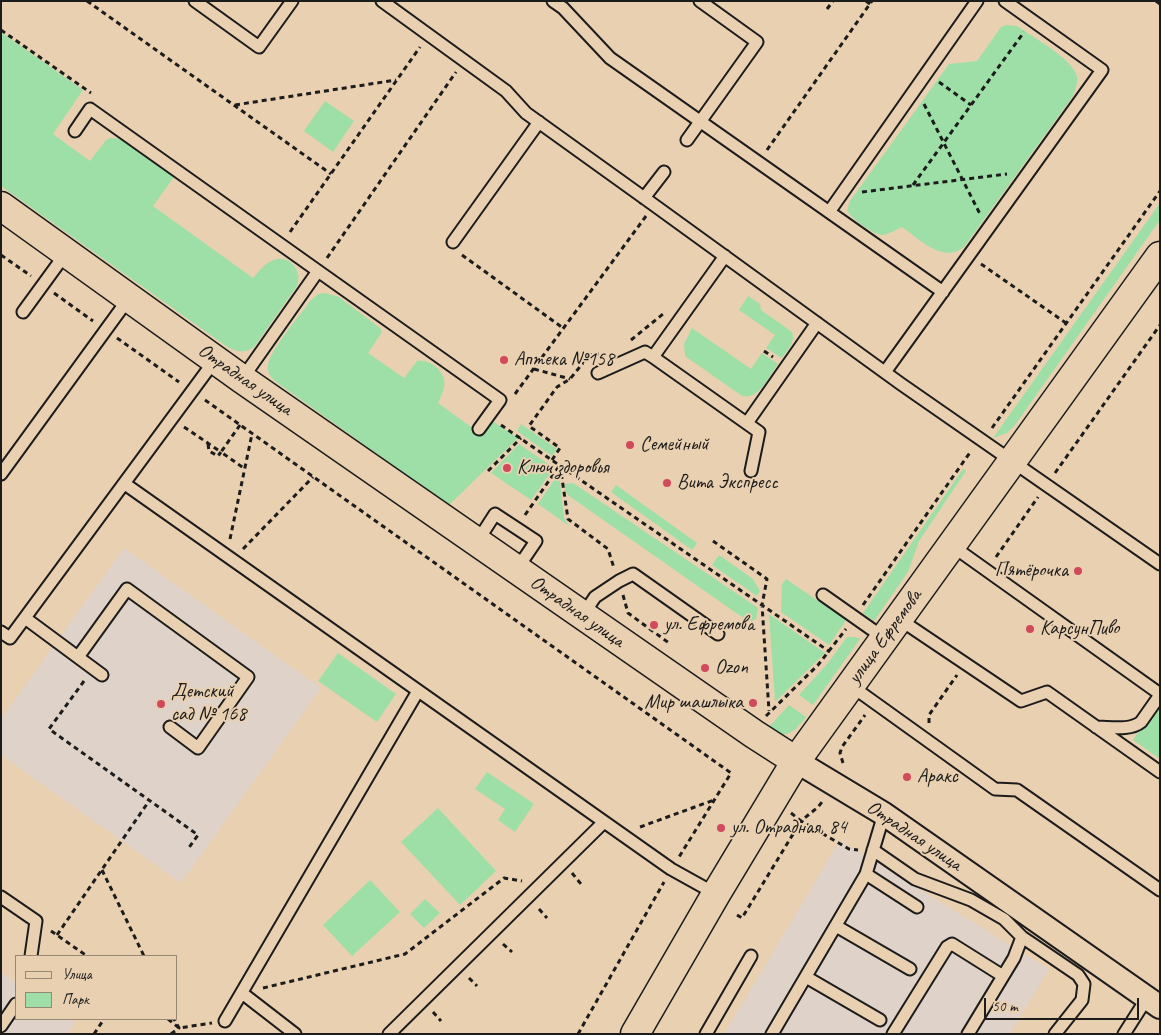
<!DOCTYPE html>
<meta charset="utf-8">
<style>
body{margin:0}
#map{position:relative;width:1161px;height:1035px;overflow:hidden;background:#e9d0b1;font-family:Caveat,sans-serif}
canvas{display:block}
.frame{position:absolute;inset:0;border:2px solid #1c1c1c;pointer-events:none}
.legend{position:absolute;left:15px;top:955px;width:162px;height:65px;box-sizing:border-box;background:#e9d0b1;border:1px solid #978875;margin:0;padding:6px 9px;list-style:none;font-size:15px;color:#1c1c1c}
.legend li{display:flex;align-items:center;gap:10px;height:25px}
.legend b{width:25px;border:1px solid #978875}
.scale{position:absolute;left:984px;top:998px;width:155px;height:22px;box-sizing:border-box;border:2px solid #1c1c1c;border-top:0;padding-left:6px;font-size:15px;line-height:18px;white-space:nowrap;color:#1c1c1c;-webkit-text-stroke:4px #e9d0b1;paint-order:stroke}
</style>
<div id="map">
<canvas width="1161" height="1035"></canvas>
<div class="frame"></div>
<ul class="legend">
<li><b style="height:6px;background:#e9d0b1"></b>Улица</li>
<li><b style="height:14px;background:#9edfa8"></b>Парк</li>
</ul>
<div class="scale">50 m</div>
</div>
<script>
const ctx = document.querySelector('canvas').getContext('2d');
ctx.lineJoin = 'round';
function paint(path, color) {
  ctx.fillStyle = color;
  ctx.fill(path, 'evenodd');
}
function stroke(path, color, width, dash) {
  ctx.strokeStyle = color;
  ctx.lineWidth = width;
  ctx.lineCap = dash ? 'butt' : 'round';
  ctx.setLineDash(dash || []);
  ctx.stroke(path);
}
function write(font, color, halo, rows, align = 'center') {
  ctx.font = font + ' Caveat,sans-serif';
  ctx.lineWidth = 4;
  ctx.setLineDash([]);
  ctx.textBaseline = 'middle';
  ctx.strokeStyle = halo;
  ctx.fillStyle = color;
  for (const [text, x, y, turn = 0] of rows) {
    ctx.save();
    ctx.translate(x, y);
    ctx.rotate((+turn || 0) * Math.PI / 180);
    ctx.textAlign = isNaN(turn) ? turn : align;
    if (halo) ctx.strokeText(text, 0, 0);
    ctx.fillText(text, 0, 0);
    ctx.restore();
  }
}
const built = new Path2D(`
 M124,548L321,688L181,883L1,755V719Z
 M840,840L1049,969L1010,1034H724Z
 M1,972L16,982V1019H69L75,1023L68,1034H1Z`);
const green = new Path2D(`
 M1006,25L1017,26L1023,30C1036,39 1074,60 1077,77C1078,83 1075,90 1073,96L964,247C943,264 919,239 902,227C896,230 889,234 883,235C874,235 850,218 847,210L850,201L949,64L977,61L1001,27Z
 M1,32L83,90L53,134L90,161L106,140L110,138H116L121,139L174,177L153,206L253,278C259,272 264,263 274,260C290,254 303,272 297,286L254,347C244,354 236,352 226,346L1,186Z
 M325,101L354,121L333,152L304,131Z
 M1160,203V220L1015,425L1007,433L993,438Z
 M325,293L339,297L380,328L382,332L368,353L404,378L417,361C423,360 427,361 432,364C449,376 446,387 438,403L478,432L488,418L518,438L449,505L279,384C273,379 266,374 268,365C270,350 301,314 311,300L318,294Z
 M748,296L760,304L761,310L792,332C796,342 787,350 782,358L766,348L775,335L739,310Z
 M692,328L751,369L762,353L778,364C769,376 759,400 742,396L685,356L684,344Z
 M521,424L557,449L552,456L517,431Z
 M519,444L554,468L531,500L491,473Z
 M963,469L966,471L919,541L908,572L874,621L863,613Z
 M559,473L564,518L569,526L538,504Z
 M573,483L758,608L756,619L749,622L569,496L565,491V484Z
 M616,485L697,543L692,550L611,492Z
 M719,555L753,579L760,591L757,596L712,565Z
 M786,579L846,620L829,645L781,612L782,584Z
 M769,614L825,653L775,702Z
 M847,637H856L860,639L813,705L799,695L828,663Z
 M338,653L396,694L377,722L318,681Z
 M789,705L806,717C794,733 785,740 766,730Z
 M1160,707V759L1133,740L1153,711Z
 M487,772L534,804L515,832L498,820L505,809L475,789Z
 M438,808L496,871L460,905L401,842Z
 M370,880L400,912L352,956L323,925Z
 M425,899L440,913L424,928L410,914Z`);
const path = new Path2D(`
 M87,1L331,174
 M866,1L870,4
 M1156,1L1160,4
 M827,9L833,1
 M1,30L91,93
 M939,82L971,105
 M924,104L980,214
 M235,105L396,80
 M767,150L872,1
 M913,185L1024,32
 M862,192L1007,174
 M290,232L420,47
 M1,255L31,276
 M462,255L563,328
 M327,258L456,72
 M981,264L1066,323
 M54,293L93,321
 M117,338L179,382
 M631,340L663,314
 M764,351L773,357
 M582,363L588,355L599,354
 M534,369L570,379
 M515,394L646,216
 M205,400L731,773L679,857
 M240,425L221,452L245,469
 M501,425L830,652
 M184,427L221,452
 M992,428L1160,191
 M208,444L209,451L218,456L221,452
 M552,460L560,448L529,426L557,387L570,379L583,363
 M560,465L568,519L608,549L614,568
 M488,471L521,438
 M1055,473L1160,325
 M525,515L560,465
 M230,539L252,434
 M713,541L767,579L762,605L769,711
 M243,549L313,477
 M996,557L1038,497
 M623,595L628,613L669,643
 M863,605L971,451
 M84,681L49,729L198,835L188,849
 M766,716L818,665L846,629
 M929,723V715L957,675
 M843,763L840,753L842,747L865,715
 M791,813L801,821L818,807L822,802
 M640,827L714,800
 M102,870L144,956
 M572,873L581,884
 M539,909L547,918
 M737,915L742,918L801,821L849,849L858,850
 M51,931L87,956
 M57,935L149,801
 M503,944L512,952
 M469,978L477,986
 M263,988L405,954L504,878L522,881
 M433,1012L441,1021
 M168,1019L179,1028L212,1023
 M94,1034L104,1019
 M171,1034L179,1028L174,1019
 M578,1034L664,882`);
const lane = new Path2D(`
 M195,1L259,47L292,1
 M382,1L506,91L526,113L654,205L901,384L1160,564
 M553,1L563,8L610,58L943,292
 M75,131L90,109L318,271
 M687,140L757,42L700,1
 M644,198L664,172
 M829,212L977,1
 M453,242L539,122
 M23,312L66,253
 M653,357L725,256
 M885,372L1102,70L1005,1
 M598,373L645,352L653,357L759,432L751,471
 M242,379L318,271L500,400L479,429
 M747,423L817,323
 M1,474L129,298
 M125,484L671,869L716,894
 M477,542L495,514L536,541L517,569
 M951,545L1160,694
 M823,595L884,638
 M583,615L595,597L619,581L633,574L718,634
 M25,618L102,675
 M899,619L1021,701L1047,692L1160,772
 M1,632L10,638L215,360
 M78,657L127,589L248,677L198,748L170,727
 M850,685L995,789L1017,790L1160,890
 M1096,727C1110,727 1130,731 1141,722L1160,695
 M873,850L915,879L971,900L1004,919L1022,937L1078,975L1084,984L1082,1000L1055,1034
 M866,874L917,907
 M1,897L36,921L31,956
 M836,926L910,969
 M806,977L880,1020
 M242,993L295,1034
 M225,1021L418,691
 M1,1026L16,1004
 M389,1034L604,822
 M706,1034L751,956
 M772,1034L866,874L884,814
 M893,1034L947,947L952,944L1003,976
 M968,1034L1014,958L1022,937
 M1124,1034L1147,998`);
const street = new Path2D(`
 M796,761L884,814L1160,1007`);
const secondary = new Path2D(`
 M1,206L242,379L754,734L796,761
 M635,1034L716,894L796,761L1160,256`);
const markers = [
 [504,360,5,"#d1495b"],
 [630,445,5,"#d1495b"],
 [507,468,5,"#d1495b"],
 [667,483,5,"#d1495b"],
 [1078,571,5,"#d1495b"],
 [654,625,5,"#d1495b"],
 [1030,629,5,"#d1495b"],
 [705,668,5,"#d1495b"],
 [753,703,5,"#d1495b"],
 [161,704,5,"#d1495b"],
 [907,777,5,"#d1495b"],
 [721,828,5,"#d1495b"]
];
const poiNames = [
 ["Аптека №158",514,360],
 ["Семейный",640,445],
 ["Ключ здоровья",517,468],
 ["Вита Экспресс",677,483],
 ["Пятёрочка",1068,571,"right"],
 ["ул. Ефремова",664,625],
 ["КарсунПиво",1040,629],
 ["Ozon",715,668],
 ["Детский",171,692],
 ["сад № 168",171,715],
 ["Мир шашлыка",743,703,"right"],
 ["Аракc",917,777],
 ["ул. Отрадная, 84",731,828]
];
const streetNames = [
 ["Отрадная улица",245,380,35],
 ["Отрадная улица",577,612,35],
 ["улица Ефремова",885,637,-54],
 ["Отрадная улица",914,836,34]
];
paint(built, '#dfd2c8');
paint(green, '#9edfa8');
stroke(lane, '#1c1c1c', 15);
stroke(street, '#1c1c1c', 26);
stroke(secondary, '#1c1c1c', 31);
stroke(path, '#1c1c1c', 3, [5, 4]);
stroke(lane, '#e9d0b1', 11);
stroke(street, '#e9d0b1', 22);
stroke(secondary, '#e9d0b1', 28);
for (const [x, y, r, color] of markers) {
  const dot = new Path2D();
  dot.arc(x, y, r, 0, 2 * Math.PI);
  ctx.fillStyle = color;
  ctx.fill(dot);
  stroke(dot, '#e9d0b1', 2);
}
write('20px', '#1c1c1c', '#e9d0b1', poiNames, 'left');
write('20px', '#1c1c1c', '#e9d0b1', streetNames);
</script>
